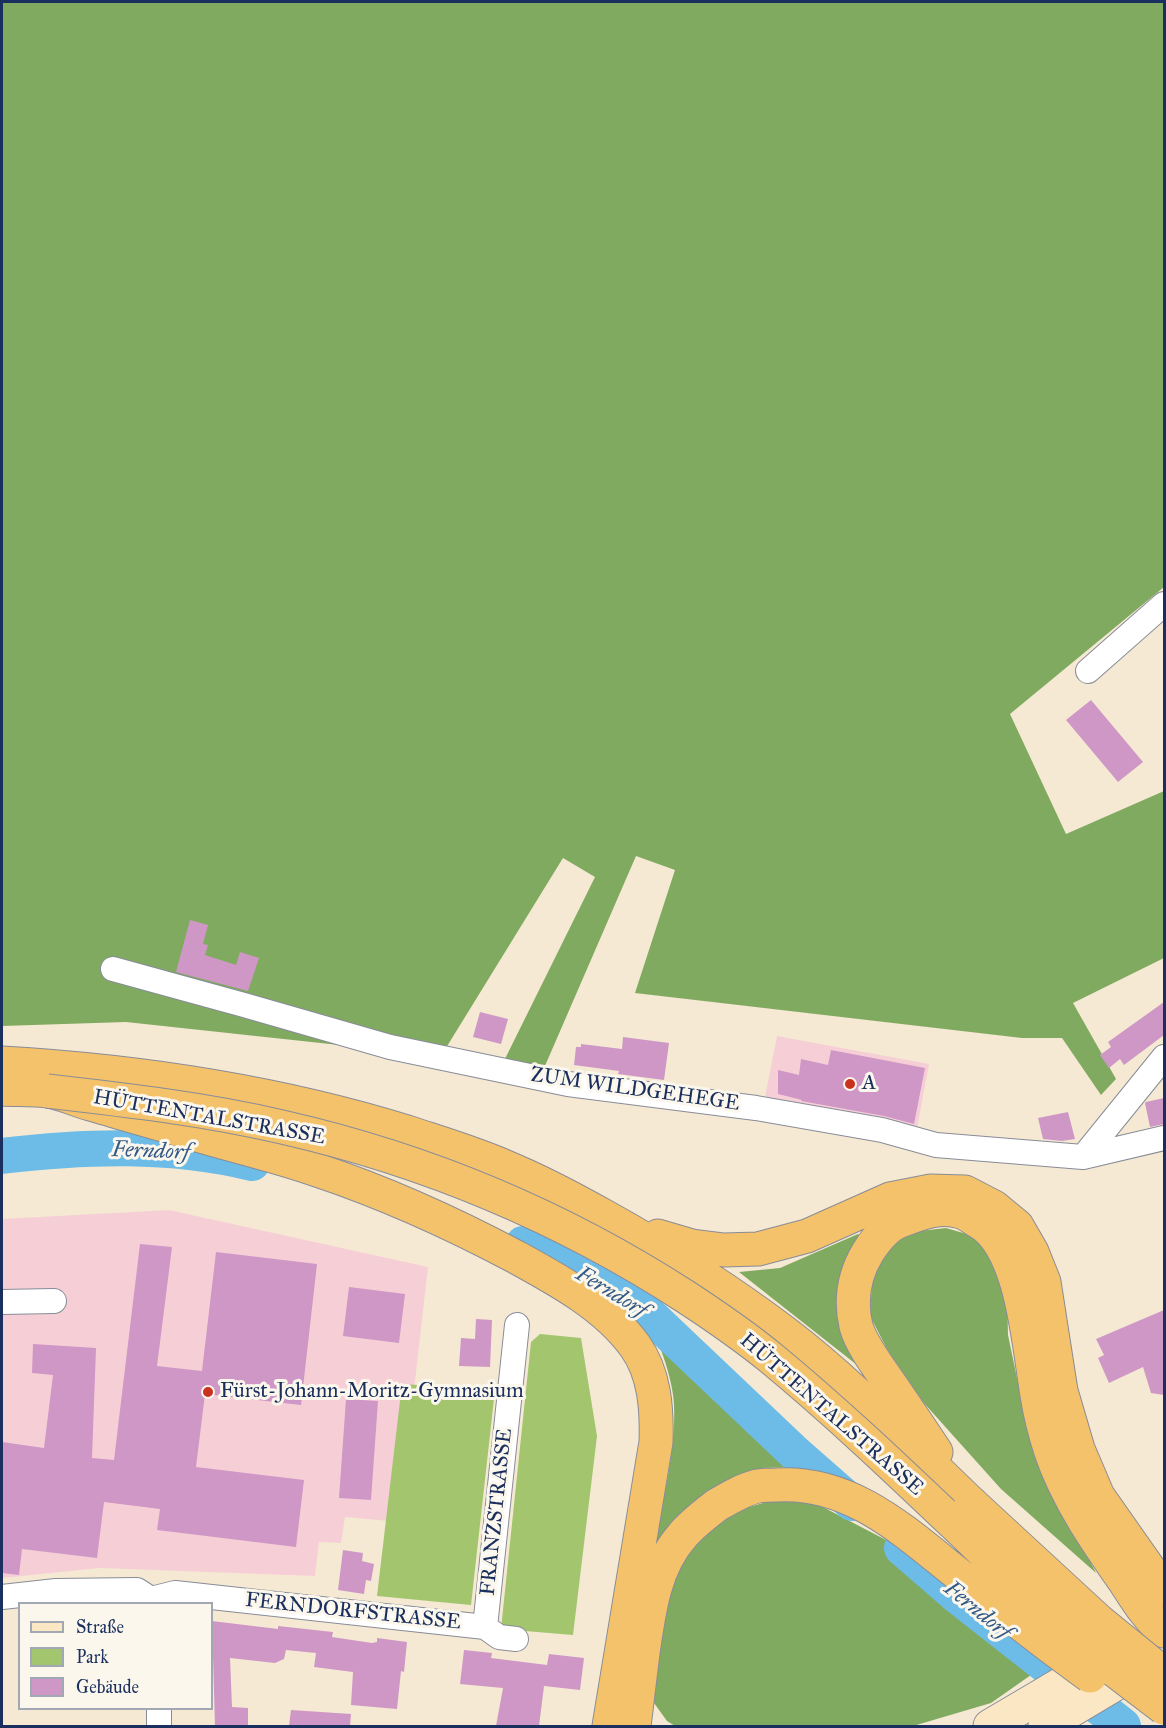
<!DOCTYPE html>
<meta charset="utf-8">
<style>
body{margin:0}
#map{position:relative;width:1166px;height:1728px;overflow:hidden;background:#f5e9d3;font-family:"IM FELL Great Primer",serif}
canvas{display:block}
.frame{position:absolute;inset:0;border:3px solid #1b2f5e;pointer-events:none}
.legend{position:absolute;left:18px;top:1602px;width:195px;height:108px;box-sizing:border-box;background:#fbf7ec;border:2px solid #a1a7b3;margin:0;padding:8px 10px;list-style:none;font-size:18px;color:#1b2f5e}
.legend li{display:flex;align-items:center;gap:12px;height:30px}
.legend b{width:30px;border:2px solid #a1a7b3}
</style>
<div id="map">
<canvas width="1166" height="1728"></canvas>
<div class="frame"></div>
<ul class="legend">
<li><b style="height:8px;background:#fbe7c3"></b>Straße</li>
<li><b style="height:16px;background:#a2c56e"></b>Park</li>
<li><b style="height:16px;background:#ce97c6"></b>Gebäude</li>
</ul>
</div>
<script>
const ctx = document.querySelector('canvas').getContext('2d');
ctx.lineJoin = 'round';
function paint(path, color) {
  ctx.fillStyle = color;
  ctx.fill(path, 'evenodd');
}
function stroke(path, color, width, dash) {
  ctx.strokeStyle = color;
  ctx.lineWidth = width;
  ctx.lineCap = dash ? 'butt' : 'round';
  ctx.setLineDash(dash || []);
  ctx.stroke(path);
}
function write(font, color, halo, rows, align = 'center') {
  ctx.font = font + ' "IM FELL Great Primer",serif';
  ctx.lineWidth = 6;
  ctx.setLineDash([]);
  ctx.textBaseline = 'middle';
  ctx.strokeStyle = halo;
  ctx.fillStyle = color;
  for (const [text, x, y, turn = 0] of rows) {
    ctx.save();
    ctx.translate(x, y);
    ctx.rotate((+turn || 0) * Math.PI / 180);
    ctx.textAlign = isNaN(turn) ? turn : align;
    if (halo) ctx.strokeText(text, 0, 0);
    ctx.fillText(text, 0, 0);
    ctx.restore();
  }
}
const built = new Path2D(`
 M777,1036L929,1064L917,1129L765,1097Z
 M169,1210L428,1267L399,1522L345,1517L341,1543L319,1542L315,1576L100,1568L2,1578V1219Z`);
const green = new Path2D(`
 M540,1334L581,1338L597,1436L573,1635L501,1629L531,1342Z
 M402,1384L495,1390L471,1605L377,1596Z`);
const forest = new Path2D(`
 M2,2H1164V587L1010,714L1066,834L1164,791V958L1073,1003L1116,1079L1101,1095L1062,1038H1022L635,993L675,870L636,856L538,1082L498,1073L595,877L563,858L441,1056L126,1022L2,1026Z
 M946,1228L970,1235L995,1256L1007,1291L1008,1335L1018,1383L1036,1453L1096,1573L1001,1489L923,1402L888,1351L870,1316L872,1280L884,1252L911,1232Z
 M858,1234L864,1241L840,1306L857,1365L739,1272L780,1268Z
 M651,1325L798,1467L763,1468L739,1477L662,1542L656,1540C663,1497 676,1449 674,1405C673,1380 661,1348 651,1325Z
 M777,1499L819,1505L886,1540L1041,1668L991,1703L913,1726H675L667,1721L654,1703L655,1643L664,1597L701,1532L735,1511Z`);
const river = new Path2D(`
 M2,1156C85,1146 170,1143 252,1163
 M523,1244L640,1306L795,1453L852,1503
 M902,1548L955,1594L1123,1726`);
const building = new Path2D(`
 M1091,700L1143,762L1118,782L1066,720Z
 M190,920L208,925L203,944L208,945L205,955L236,965L240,952L259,958L248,991L176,972Z
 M1164,1002V1035L1124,1065L1120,1059L1109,1068L1100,1055L1111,1047L1108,1042Z
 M480,1012L508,1019L501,1044L473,1037Z
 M623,1037L669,1043L664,1080L618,1074L619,1071L574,1065L576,1047H581V1044L622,1049Z
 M831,1050L925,1068L914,1124L884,1116L801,1101L802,1100L778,1094V1070L799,1075L801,1059L828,1065Z
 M1164,1098V1124L1150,1127L1145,1103L1146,1102Z
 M1068,1112L1075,1139L1062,1141L1043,1139L1038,1118Z
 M140,1244L172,1247L157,1366L202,1371L216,1252L317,1264L301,1405L205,1394L196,1467L304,1480L296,1547L157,1530L160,1509L104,1502L97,1558L22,1549L19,1575L2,1573V1442L44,1448L53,1375L32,1373L33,1344L96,1348L92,1458L114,1460Z
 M349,1287L405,1294L399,1343L343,1336Z
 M1164,1310V1395L1151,1393L1143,1367L1109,1383L1098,1358L1104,1355L1096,1339Z
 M476,1319L492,1320L490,1367L459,1366L461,1338L475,1339Z
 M346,1399L378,1401L371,1500L339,1498Z
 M343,1550L363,1553L362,1561L374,1564L371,1581L366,1580L364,1594L338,1590Z
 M212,1621L278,1629V1626L333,1632L332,1637L372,1643L377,1642V1638L407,1642L404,1672L401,1671L397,1709L351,1705L353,1672L314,1667L316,1653L286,1650L284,1659L275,1663L230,1658L232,1707L248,1708V1726H215Z
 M464,1650L492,1653L491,1658L547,1665L549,1654L584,1658L580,1690L544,1686L539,1726H496L503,1688L460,1684Z
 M291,1710L351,1714L350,1726H289Z`);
const street = new Path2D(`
 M1088,671L1164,604
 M113,969L244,1005L390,1047L568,1084L756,1108L882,1130L936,1145L1083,1157L1164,1138
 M1083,1157L1164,1057
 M2,1302L54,1301
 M2,1597L56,1591L137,1590L151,1599L153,1604
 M151,1599L175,1593L485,1627L499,1637L516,1639
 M485,1627L517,1325
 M159,1708V1726`);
const secondary = new Path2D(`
 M990,1726L1107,1657
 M1045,1726L1147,1665`);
const highway = new Path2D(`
 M2,1063C140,1071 274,1091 407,1132C440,1143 474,1153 506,1167C540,1181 572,1198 604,1216C667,1251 727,1289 784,1332C851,1383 910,1445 971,1503
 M2,1089C16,1090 32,1089 47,1091C61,1093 76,1100 90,1104C124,1114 157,1123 190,1133C233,1146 275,1155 317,1170C386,1193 452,1223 516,1257C558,1280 606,1306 635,1346C655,1374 657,1409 656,1442L609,1726
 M658,1236L692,1246L724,1250L758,1249L807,1236L890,1199L931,1191L965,1192L994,1207L1017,1226L1032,1252L1044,1282L1061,1391L1078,1449L1098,1496L1164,1590
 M936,1452C920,1428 904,1404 888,1381C877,1365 861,1344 856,1326C850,1300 854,1275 868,1252C875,1241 887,1226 900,1221C919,1214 940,1205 961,1212C967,1214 972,1218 977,1221C1023,1245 1029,1349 1037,1395C1040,1414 1045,1434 1051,1452C1067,1499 1097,1542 1125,1582C1136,1599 1148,1619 1164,1631
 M634,1726C637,1702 640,1677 643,1653C649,1612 654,1568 682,1536C692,1524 704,1515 717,1505`);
const highwayBridge = new Path2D(`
 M47,1091C126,1100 205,1109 282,1127C427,1160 561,1216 686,1297C715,1316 744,1336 771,1358C834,1410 893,1466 952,1522C995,1562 1036,1606 1081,1644C1108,1666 1136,1687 1164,1708
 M971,1503L1099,1621L1164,1674
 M717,1505C729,1498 744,1489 758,1486C764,1485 770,1485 776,1485C853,1480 907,1534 963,1578C1005,1612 1047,1645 1090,1676`);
const markers = [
 [850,1084,6,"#c8321e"],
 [208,1392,6,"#c8321e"]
];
const poiNames = [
 ["A",862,1084],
 ["Fürst-Johann-Moritz-Gymnasium",220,1392]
];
const streetNames = [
 ["ZUM WILDGEHEGE",635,1090,8],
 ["HÜTTENTALSTRASSE",209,1118,10],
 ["HÜTTENTALSTRASSE",831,1415,41],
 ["FRANZSTRASSE",497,1512,-84],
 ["FERNDORFSTRASSE",353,1612,6]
];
const waterNames = [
 ["Ferndorf",151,1152,2],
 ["Ferndorf",611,1293,31],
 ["Ferndorf",977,1611,39]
];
paint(built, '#f6cfd6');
paint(green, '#a2c56e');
paint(forest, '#81aa61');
stroke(river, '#6cbce7', 36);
paint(building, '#ce97c6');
stroke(street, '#888c98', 26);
stroke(secondary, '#888c98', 35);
stroke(highway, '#888c98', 35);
stroke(street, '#fff', 24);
stroke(secondary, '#fbe7c3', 33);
stroke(highway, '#f4c26a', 33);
stroke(highwayBridge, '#888c98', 35, []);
stroke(highwayBridge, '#f4c26a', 33);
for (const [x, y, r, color] of markers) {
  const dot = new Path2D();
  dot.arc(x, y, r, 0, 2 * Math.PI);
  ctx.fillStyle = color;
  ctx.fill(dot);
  stroke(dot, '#fbf7ec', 2);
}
write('21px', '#1b2f5e', '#fbf7ec', poiNames, 'left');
write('21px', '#1b2f5e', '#fbf7ec', streetNames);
write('italic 22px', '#335987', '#fbf7ec', waterNames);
</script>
